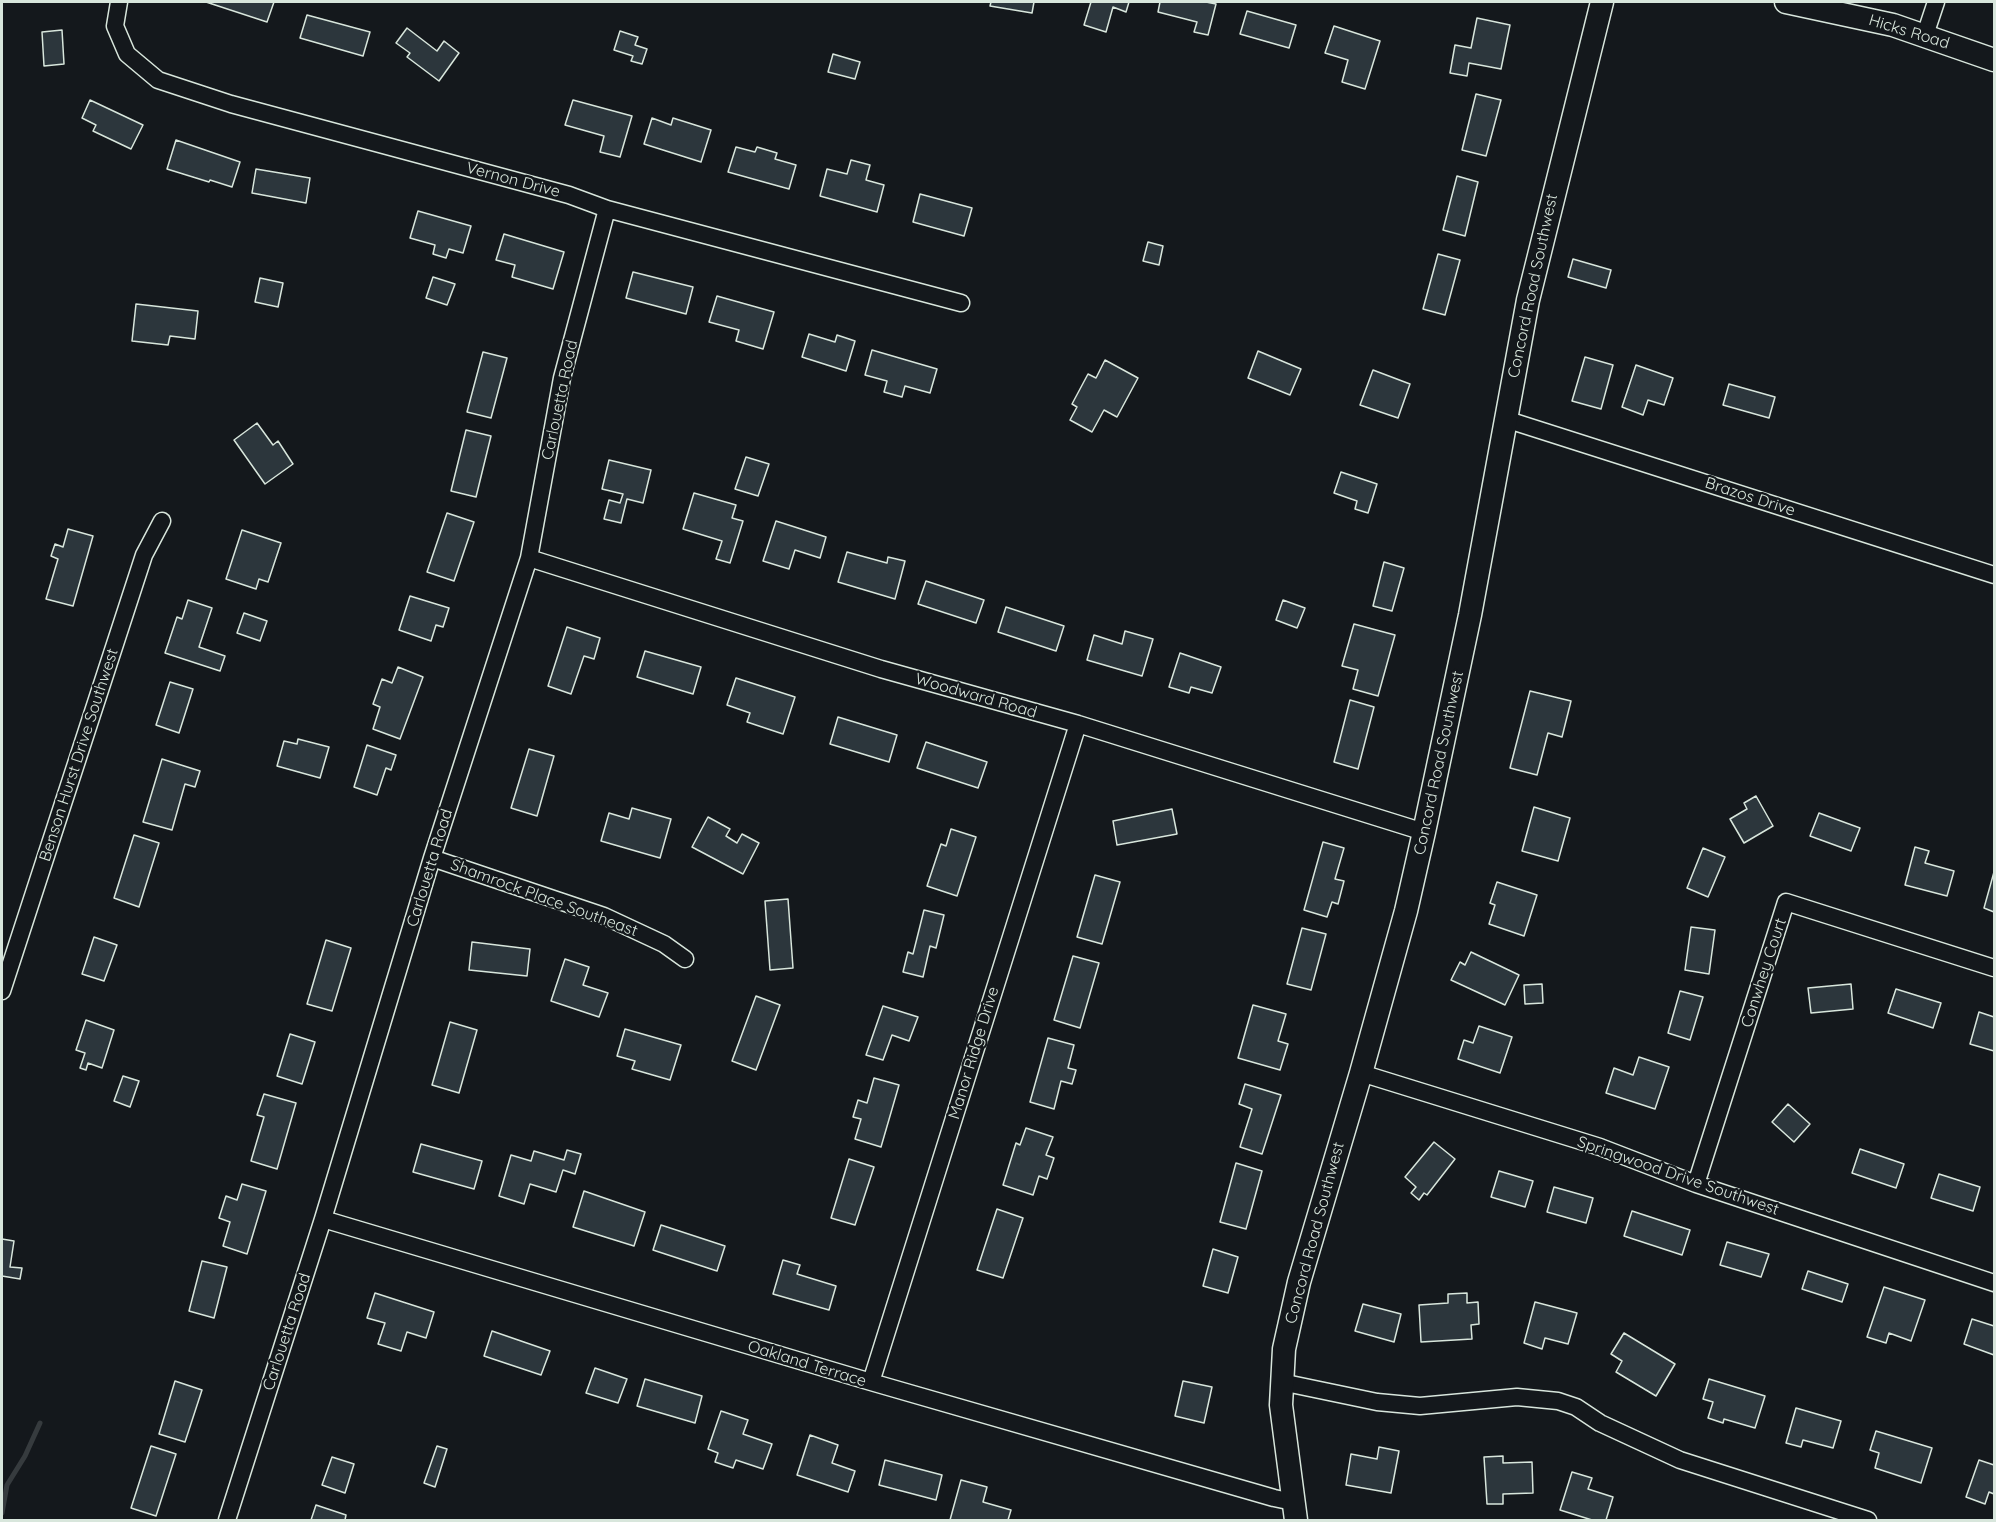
<!DOCTYPE html>
<style>
body{margin:0}
#map{position:relative;width:1996px;height:1522px;overflow:hidden;background:#14181c;font-family:Quicksand,sans-serif}
canvas{display:block}
.frame{position:absolute;inset:0;border:3px solid #d8e6dc;pointer-events:none}
</style>
<div id="map">
<canvas width="1996" height="1522"></canvas>
<div class="frame"></div>
</div>
<script>
const ctx = document.querySelector('canvas').getContext('2d');
ctx.lineJoin = 'round';
function stroke(path, color, width, dash) {
  ctx.strokeStyle = color;
  ctx.lineWidth = width;
  ctx.lineCap = dash ? 'butt' : 'round';
  ctx.setLineDash(dash || []);
  ctx.stroke(path);
}
function paint(path, color) {
  ctx.fillStyle = color;
  ctx.fill(path, 'evenodd');
}
function write(font, color, halo, rows, align = 'center') {
  ctx.font = font + ' Quicksand,sans-serif';
  ctx.lineWidth = 4.5;
  ctx.setLineDash([]);
  ctx.textBaseline = 'middle';
  ctx.strokeStyle = halo;
  ctx.fillStyle = color;
  for (const [text, x, y, turn = 0] of rows) {
    ctx.save();
    ctx.translate(x, y);
    ctx.rotate((+turn || 0) * Math.PI / 180);
    ctx.textAlign = isNaN(turn) ? turn : align;
    if (halo) ctx.strokeText(text, 0, 0);
    ctx.fillText(text, 0, 0);
    ctx.restore();
  }
}
const stream = new Path2D(`
 M2,1513L7,1485L25,1456L40,1423`);
const building = new Path2D(`
 M206,2H274L267,22Z
 M991,2H1034L1032,13L990,6Z
 M1091,2H1129L1126,12L1113,7L1106,32L1084,25Z
 M1160,2H1206L1216,4L1208,35L1194,32L1197,22L1158,12Z
 M1247,11L1296,25L1289,48L1240,34Z
 M307,15L370,32L363,56L300,38Z
 M1477,18L1510,25L1501,69L1469,63L1467,76L1450,73L1455,45L1471,48Z
 M1334,26L1380,41L1365,89L1342,82L1348,60L1325,53Z
 M407,28L437,51L444,41L459,53L439,81L407,57L410,53L396,43Z
 M62,30L64,64L44,66L42,32Z
 M620,31L638,37L635,45L647,49L642,64L631,61L633,56L614,50Z
 M833,54L860,62L855,79L828,72Z
 M1476,94L1501,100L1486,156L1462,150Z
 M90,100L143,125L131,149L93,131L96,125L82,118Z
 M573,100L632,116L620,157L600,152L604,136L565,125Z
 M652,118L671,125L673,118L711,130L701,162L644,144Z
 M176,140L240,162L232,187L210,180L209,182L167,169Z
 M736,147L755,152L757,147L777,153L775,159L796,165L789,189L728,172Z
 M851,160L870,165L866,180L884,185L877,212L820,196L827,169L847,174Z
 M256,169L310,178L306,203L252,193Z
 M1457,176L1478,182L1465,236L1443,230Z
 M920,194L972,208L964,236L913,222Z
 M418,211L471,226L463,253L449,249L446,258L433,254L435,245L410,238Z
 M504,234L564,252L553,289L512,277L515,265L496,260Z
 M1148,242L1163,246L1159,265L1143,261Z
 M1438,254L1460,260L1445,315L1423,309Z
 M1573,259L1611,270L1606,288L1568,277Z
 M633,272L693,287L686,314L626,298Z
 M433,277L455,284L447,305L426,298Z
 M260,278L283,283L278,307L255,302Z
 M717,296L774,312L763,349L736,341L739,330L709,322Z
 M136,304L198,311L195,339L170,336L168,345L132,341Z
 M809,334L835,342L837,335L855,341L846,371L802,357Z
 M872,350L937,369L930,393L905,386L902,397L884,392L887,381L865,375Z
 M1258,351L1301,369L1290,395L1248,378Z
 M483,352L507,358L491,418L467,412Z
 M1585,357L1613,365L1601,409L1572,401Z
 M1105,360L1138,378L1117,417L1104,410L1092,432L1070,420L1077,407L1072,404L1088,374L1096,378Z
 M1636,365L1673,378L1664,405L1648,400L1643,415L1622,407Z
 M1373,370L1410,384L1398,418L1360,405Z
 M1729,384L1775,397L1769,418L1723,405Z
 M257,423L273,445L278,441L293,464L265,484L234,440Z
 M466,430L491,436L476,497L451,491Z
 M746,457L769,464L758,496L735,489Z
 M609,460L651,470L643,503L627,499L621,523L604,519L609,500L620,503L623,494L602,489Z
 M1341,472L1377,484L1368,513L1355,509L1357,501L1334,493Z
 M694,493L736,505L732,518L743,521L730,563L716,559L722,541L683,529Z
 M447,513L474,522L454,581L427,572Z
 M776,521L826,537L820,558L795,550L789,569L763,561Z
 M68,529L93,536L73,606L46,599L58,559L51,556L55,544L63,547Z
 M242,530L281,543L268,582L259,579L256,589L226,579Z
 M847,552L887,563L888,557L905,561L895,599L838,582Z
 M1384,562L1404,568L1392,611L1373,606Z
 M926,581L984,600L976,623L918,604Z
 M410,596L449,608L443,627L436,625L431,641L399,630Z
 M188,600L212,608L199,647L225,656L220,671L165,653L177,617L182,619Z
 M1283,600L1305,608L1297,628L1276,620Z
 M1006,607L1064,626L1056,651L998,632Z
 M244,613L267,621L260,641L237,633Z
 M1354,624L1395,635L1378,696L1353,689L1358,670L1342,666Z
 M567,627L600,638L594,659L584,656L571,694L548,686Z
 M1125,631L1153,639L1142,676L1087,660L1094,635L1122,644Z
 M645,651L701,667L693,694L637,677Z
 M1180,653L1221,667L1212,693L1191,687L1189,693L1169,687Z
 M398,667L423,677L400,739L373,729L380,707L373,704L382,679L392,683Z
 M736,678L795,697L783,734L747,722L750,713L727,705Z
 M170,682L193,689L179,733L156,725Z
 M1530,691L1571,701L1562,737L1548,733L1537,775L1510,768Z
 M1350,700L1374,707L1358,769L1334,762Z
 M838,717L897,735L889,762L830,744Z
 M298,739L329,747L320,778L277,766L284,741L297,744Z
 M926,742L987,762L978,788L917,768Z
 M367,745L396,755L391,770L386,768L377,795L354,787Z
 M529,749L554,756L537,816L511,808Z
 M162,759L200,771L195,787L185,784L172,830L143,822Z
 M1756,796L1773,826L1744,843L1730,819L1747,809L1744,803Z
 M1534,807L1570,818L1558,861L1522,851Z
 M632,808L671,819L660,858L601,841L609,813L629,819Z
 M1172,809L1177,834L1117,845L1113,821Z
 M1819,813L1860,828L1851,851L1810,836Z
 M708,817L730,829L726,836L737,843L742,834L759,843L743,874L692,847Z
 M951,829L976,837L957,896L927,886L941,844L946,846Z
 M134,835L159,843L139,907L114,898Z
 M1323,842L1344,848L1335,879L1344,881L1338,904L1332,902L1327,917L1304,910Z
 M1915,847L1929,851L1925,863L1954,871L1947,896L1905,885Z
 M1703,848L1725,857L1708,897L1687,888Z
 M1994,872V912L1984,908Z
 M1095,875L1120,882L1102,944L1077,937Z
 M1497,882L1537,895L1524,936L1489,924L1495,905L1490,903Z
 M788,899L793,968L770,970L765,901Z
 M924,910L944,915L936,948L930,946L923,977L903,972L908,952L913,954Z
 M1691,927L1715,930L1709,974L1685,970Z
 M1302,928L1326,934L1311,990L1287,984Z
 M94,937L117,945L104,981L82,974Z
 M326,940L351,948L332,1011L307,1004Z
 M472,942L530,949L527,976L469,970Z
 M1471,952L1519,975L1505,1005L1451,980L1460,962L1465,965Z
 M1073,956L1099,963L1080,1028L1054,1020Z
 M565,959L589,967L583,985L608,993L599,1017L551,1001Z
 M1542,984L1543,1003L1525,1004L1524,985Z
 M1851,984L1853,1009L1811,1013L1808,988Z
 M1896,989L1941,1003L1933,1028L1888,1013Z
 M1680,991L1703,997L1690,1040L1668,1033Z
 M756,996L780,1005L756,1070L732,1061Z
 M1253,1005L1286,1014L1278,1041L1288,1044L1280,1070L1238,1058Z
 M883,1006L918,1017L909,1041L892,1035L883,1060L866,1055Z
 M1979,1012L1994,1017V1051L1970,1044Z
 M86,1020L114,1030L102,1068L88,1063L86,1070L80,1068L85,1053L76,1050Z
 M450,1022L477,1030L459,1093L432,1085Z
 M1479,1026L1512,1037L1500,1073L1458,1059L1464,1040L1473,1043Z
 M625,1029L681,1045L670,1080L632,1069L635,1061L617,1056Z
 M290,1034L315,1042L302,1084L277,1076Z
 M1048,1038L1074,1045L1068,1068L1076,1070L1072,1084L1061,1081L1054,1109L1030,1102Z
 M1639,1057L1669,1067L1655,1109L1606,1093L1614,1068L1633,1075Z
 M123,1076L139,1081L130,1107L114,1101Z
 M874,1078L899,1085L881,1147L855,1139L861,1119L853,1117L858,1100L867,1103Z
 M1245,1084L1281,1095L1262,1154L1240,1147L1252,1109L1239,1104Z
 M264,1094L296,1103L277,1169L251,1161L264,1117L257,1115Z
 M1788,1104L1810,1124L1794,1142L1772,1122Z
 M1026,1128L1053,1137L1046,1155L1054,1158L1047,1179L1039,1176L1033,1195L1003,1185L1016,1143L1020,1145Z
 M1434,1142L1455,1159L1427,1195L1424,1193L1419,1200L1411,1193L1416,1187L1405,1177Z
 M421,1144L482,1161L474,1189L413,1172Z
 M1860,1149L1904,1164L1896,1188L1852,1173Z
 M567,1150L581,1154L575,1174L563,1170L556,1192L530,1184L524,1204L499,1196L511,1155L531,1161L534,1151L564,1160Z
 M849,1159L874,1167L855,1225L831,1218Z
 M1236,1163L1262,1171L1246,1229L1220,1222Z
 M1499,1171L1533,1181L1525,1207L1491,1197Z
 M1939,1174L1980,1187L1973,1211L1931,1198Z
 M242,1184L266,1191L247,1254L223,1246L230,1222L219,1218L226,1196L237,1200Z
 M1554,1187L1593,1198L1586,1223L1547,1212Z
 M584,1191L645,1212L634,1246L573,1227Z
 M997,1209L1023,1218L1003,1278L977,1270Z
 M1632,1211L1690,1230L1682,1255L1624,1236Z
 M661,1225L725,1246L717,1271L653,1250Z
 M2,1239L14,1241L10,1267L22,1268L20,1279L2,1276Z
 M1727,1242L1769,1254L1761,1277L1720,1265Z
 M1213,1249L1238,1257L1228,1293L1203,1286Z
 M783,1260L800,1265L797,1274L836,1286L829,1310L773,1294Z
 M202,1261L227,1267L214,1318L189,1311Z
 M1808,1271L1848,1284L1842,1302L1802,1289Z
 M1884,1287L1925,1300L1911,1341L1889,1333L1886,1343L1867,1337Z
 M375,1293L434,1312L426,1338L407,1332L401,1351L378,1344L385,1323L367,1318Z
 M1467,1293V1303L1478,1302L1479,1324L1471,1325L1472,1339L1421,1342L1419,1305L1448,1303V1294Z
 M1535,1302L1577,1313L1568,1344L1545,1338L1542,1349L1524,1343Z
 M1363,1304L1401,1314L1394,1342L1355,1331Z
 M1972,1319L1994,1326V1355L1964,1344Z
 M492,1331L550,1351L541,1375L484,1356Z
 M1624,1333L1675,1364L1656,1396L1616,1372L1622,1361L1611,1354Z
 M595,1368L627,1379L618,1403L586,1393Z
 M645,1379L702,1396L695,1423L637,1406Z
 M1709,1379L1765,1396L1755,1428L1724,1419L1723,1423L1708,1418L1713,1402L1703,1399Z
 M175,1381L202,1390L185,1442L159,1434Z
 M1183,1381L1212,1387L1204,1423L1175,1416Z
 M1796,1408L1841,1421L1833,1448L1803,1440L1801,1447L1786,1443Z
 M721,1411L748,1420L743,1434L772,1444L763,1469L736,1460L733,1468L715,1462L718,1453L708,1449Z
 M1876,1431L1932,1448L1921,1483L1875,1468L1879,1453L1870,1450Z
 M810,1435L838,1445L832,1463L855,1471L848,1492L797,1475Z
 M151,1446L176,1454L156,1516L131,1508Z
 M437,1446L447,1449L435,1487L424,1483Z
 M1379,1447L1399,1451L1391,1493L1346,1485L1351,1454L1377,1459Z
 M1503,1456V1463L1532,1462L1533,1493L1503,1494V1504H1487L1484,1457Z
 M332,1457L354,1464L345,1493L322,1485Z
 M885,1460L942,1475L936,1500L879,1485Z
 M1979,1460L1994,1465V1494L1989,1492L1985,1504L1966,1497Z
 M1572,1472L1592,1478L1588,1489L1613,1497L1606,1520H1592L1560,1510Z
 M961,1480L987,1487L983,1502L1011,1510L1008,1520H950Z
 M316,1505L346,1515L345,1520H311Z`);
const street = new Path2D(`
 M119,2L115,26L127,54L158,80L231,104L569,195L607,209L961,303
 M1925,35L1936,2
 M1505,419L1994,575
 M529,558L881,669L1078,724L1424,832
 M432,858L604,916L664,944L685,959
 M2,991L144,555L162,521
 M1361,1073L1600,1147L1696,1184L1994,1283
 M1696,1184L1786,902L1994,968
 M323,1219L871,1382L1274,1498L1293,1502
 M871,1382L1078,724
 M1281,1382L1377,1402L1420,1406L1517,1397L1558,1401L1576,1407L1600,1423L1680,1460L1868,1520
 M227,1520L323,1219L432,858L529,558L562,378L607,209`);
const secondary = new Path2D(`
 M1786,2L1893,25L1994,60
 M1296,1520L1281,1405L1284,1349L1299,1282L1361,1073L1406,911L1424,832L1470,615L1528,300L1602,2`);
const streetNames = [
 ["Hicks Road",1909,32,17],
 ["Vernon Drive",513,180,15],
 ["Concord Road Southwest",1533,286,-78],
 ["Carlouetta Road",560,400,-78],
 ["Brazos Drive",1750,497,18],
 ["Woodward Road",976,696,16],
 ["Benson Hurst Drive Southwest",79,755,-72],
 ["Concord Road Southwest",1439,763,-78],
 ["Carlouetta Road",430,868,-73],
 ["Shamrock Place Southeast",544,898,20],
 ["Conwhey Court",1764,973,-72],
 ["Manor Ridge Drive",974,1053,-73],
 ["Springwood Drive Southwest",1678,1176,19],
 ["Concord Road Southwest",1315,1233,-75],
 ["Carlouetta Road",287,1332,-72],
 ["Oakland Terrace",807,1364,17]
];
stroke(stream, '#363b3e', 5);
paint(building, '#2c363c');
stroke(building, '#d8e6dc', 1.5);
stroke(street, '#d8e6dc', 19);
stroke(secondary, '#d8e6dc', 25);
stroke(street, '#14181c', 16);
stroke(secondary, '#14181c', 22);
write('16px', '#d8e6dc', '#14181c', streetNames);
</script>
